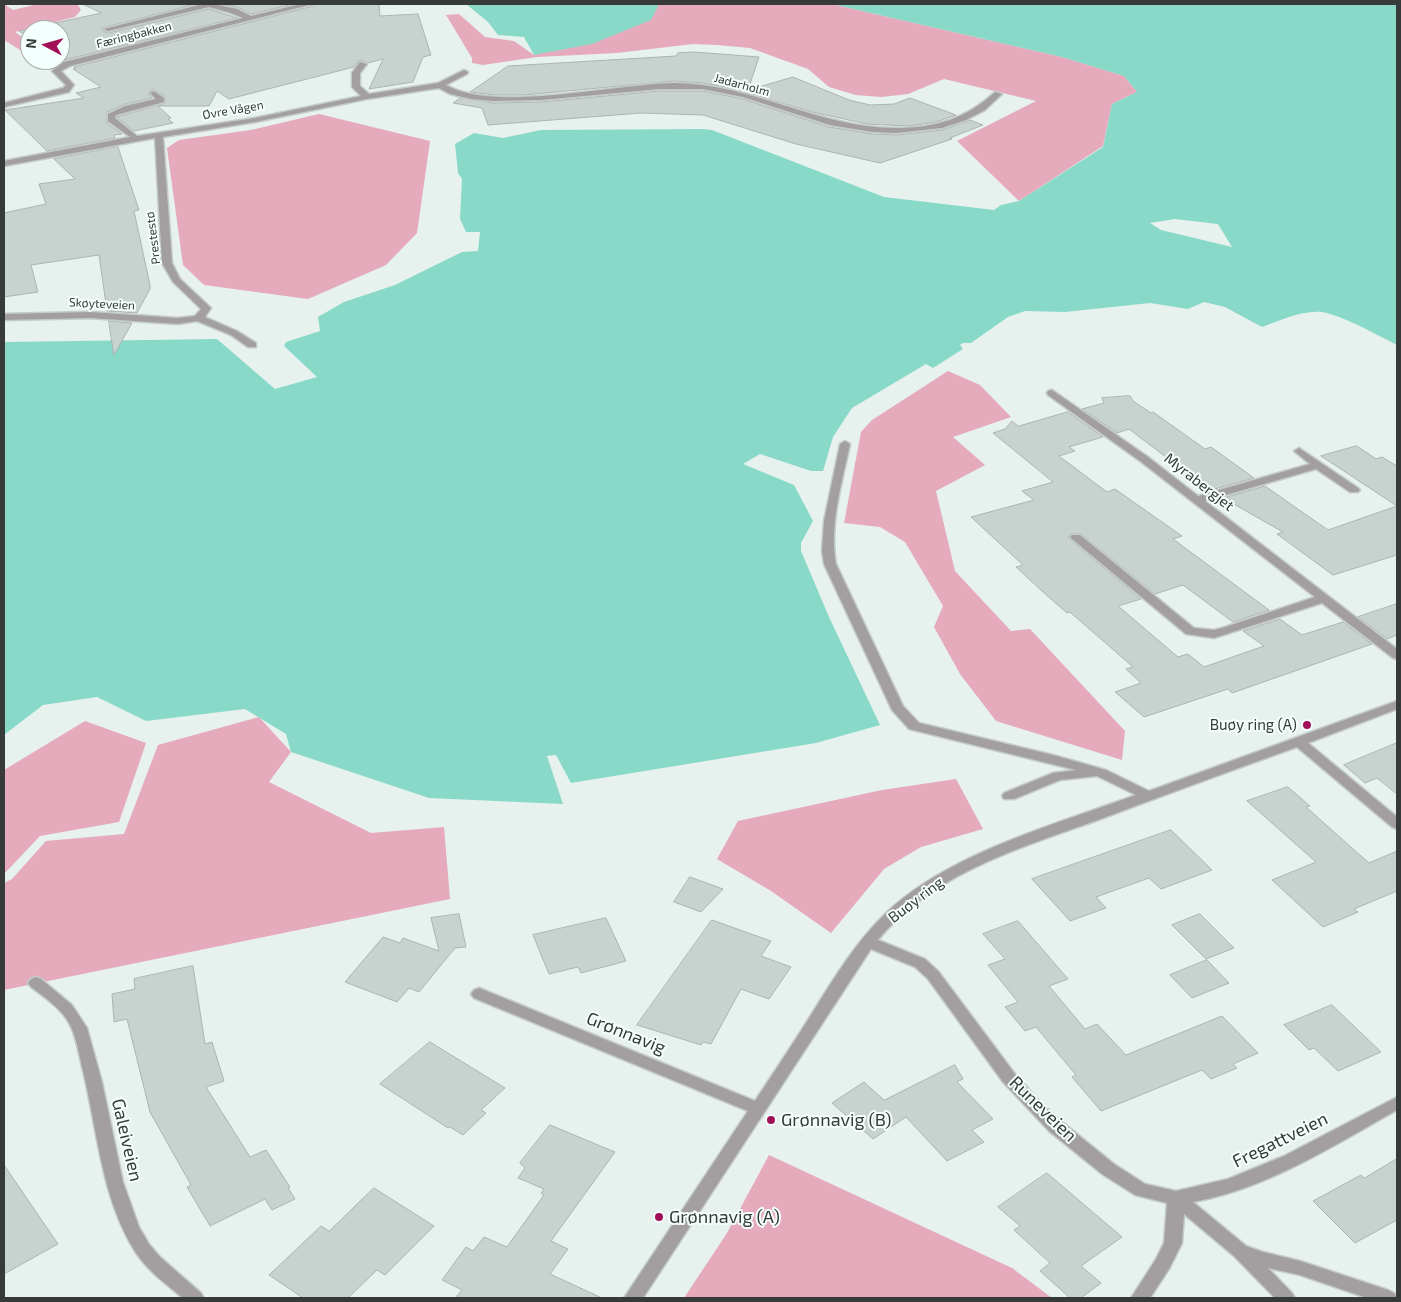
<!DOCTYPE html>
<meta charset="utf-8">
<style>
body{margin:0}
#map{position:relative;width:1401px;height:1302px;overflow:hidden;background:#e7f1ee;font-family:"Exo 2",sans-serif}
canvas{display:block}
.frame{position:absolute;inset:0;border:5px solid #363a39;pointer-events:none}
.north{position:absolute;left:20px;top:20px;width:50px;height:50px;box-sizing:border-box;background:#f4fefc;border:1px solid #a8b0ae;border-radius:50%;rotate:276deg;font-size:14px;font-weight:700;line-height:20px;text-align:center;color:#363a39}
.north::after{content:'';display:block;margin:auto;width:18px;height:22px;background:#a00f57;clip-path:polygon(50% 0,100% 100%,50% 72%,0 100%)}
</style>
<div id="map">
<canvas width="1401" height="1302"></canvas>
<div class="frame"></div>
<div class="north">N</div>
</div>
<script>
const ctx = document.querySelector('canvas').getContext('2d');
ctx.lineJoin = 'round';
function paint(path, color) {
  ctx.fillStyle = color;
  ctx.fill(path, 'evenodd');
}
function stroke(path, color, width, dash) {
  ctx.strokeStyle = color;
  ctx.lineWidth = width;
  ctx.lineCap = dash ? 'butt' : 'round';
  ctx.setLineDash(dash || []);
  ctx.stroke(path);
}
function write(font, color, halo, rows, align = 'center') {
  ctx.font = font + ' "Exo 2",sans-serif';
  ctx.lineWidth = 4;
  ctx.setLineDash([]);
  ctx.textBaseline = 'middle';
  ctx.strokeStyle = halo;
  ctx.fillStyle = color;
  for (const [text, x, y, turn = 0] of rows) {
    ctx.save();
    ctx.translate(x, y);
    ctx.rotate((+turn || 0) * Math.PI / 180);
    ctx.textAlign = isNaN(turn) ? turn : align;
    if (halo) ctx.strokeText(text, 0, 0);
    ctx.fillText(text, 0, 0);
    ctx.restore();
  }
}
const green = new Path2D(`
 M4,4L13,10L38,4H77L81,10L75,17L15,32L30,42V53L28,55L4,40Z
 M659,4H832L1062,57L1124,76L1137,92L1112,104L1103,146L1019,201L957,141L1036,101L944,79L908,94L881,97L856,95L829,87L808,69L750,48L717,45L693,44L617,53L537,57L483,65L472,63V58L446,15L459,14L485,37L514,41L534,55L650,20Z
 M319,114L430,141L417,233L386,265L308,299L204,285L183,265L167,148L179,140L251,130Z
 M948,371L980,385L1011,417L953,437L985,465L936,491L955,571L1011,631L1030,629L1125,731L1122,760L996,721L960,674L934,627L943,606L905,542L880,527L844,523L861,432L872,420Z
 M259,717L291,752L269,782L371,833L444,827L450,899L4,990V883L12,879L46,841L124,834L158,745Z
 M85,721L146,743L119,822L40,836L4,874V770Z
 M956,779L983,829L921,847L884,869L831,933L771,891L717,859L738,821L882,790Z
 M769,1155L1012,1268L1052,1298H684L727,1233Z`);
const water = new Path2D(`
 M466,4H659L651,20L592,44L534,55L524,37L498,35L488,22Z
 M832,4H1397V345C1379,336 1342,315 1322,312C1302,310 1281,320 1262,327L1225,307L1204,302L1188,309L1150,303L1065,312L1025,311L1008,317L971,343H963L960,345L963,349L933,368L926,364L852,408L833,437L823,471H811L760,454L743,464L794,485L813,521L801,543V551L829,617L880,725L816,743L571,783L556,755L547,756L563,804L429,798L291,752L286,734L245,709L146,721L97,697L43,705L4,735V342L217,339L275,389L317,377L284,346L286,342L320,331L318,317L344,302L395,285L462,252L478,251L480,232H466L460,219L462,179L458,173L455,144L474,133L503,138L541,130L703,129L712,130L884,197L994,210L1001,205L1019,201L1103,147L1112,104L1137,92L1124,76L1062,57ZM1175,219L1218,224L1232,247L1161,230L1150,223Z`);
const building = new Path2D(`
 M83,4H196L102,28L103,31L108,33L209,9L237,18L64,60L60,58V30H30V38L19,31L101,13Z
 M221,4H294L251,14L237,7Z
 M315,4H379L380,16L418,14L431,55L423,57L413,82L369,89L383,59L368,63L359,60L354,67L229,99L217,91L209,106H158L171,118L168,119L173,123L134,131L117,117L165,103V96L153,89L148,93L152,98L125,104L107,112V123L122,134L114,135L115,138L47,151L5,110L84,98L76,93L101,87L73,69L76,68L74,67L313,6Z
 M694,52L759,57L748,90L793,77L849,100L870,105L894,104L910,98L956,115L936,122L909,126L867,124L812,112L731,88L703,83L674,81L524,95H494L470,92L508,66L676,56L678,53Z
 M659,91H703L743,99L829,127L873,134L896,135L942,130L970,120L983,125L950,138L952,139L880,163L796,144L703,115L641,113L488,125L482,108L453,103L460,98L493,103L541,102Z
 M118,147L139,210L134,211L150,285V289L137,313L107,311L99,255L31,265L38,292L4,297V213L46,204L39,184L75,179L54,159Z
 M109,321L132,323L114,355Z
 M1130,396L1133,401L1151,413L1153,412L1205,449L1211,447L1254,478L1211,490L1178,471L1183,470L1129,429L1117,433L1082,409L1104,403L1102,398Z
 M1068,412L1103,437L1069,447L1075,451L1059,456L1107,492L1115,489L1182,536L1173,539L1269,610L1233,622L1183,585L1155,594L1081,534H1071L1068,537L1071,540L1141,599L1118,606L1178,657L1188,654L1204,667L1264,646L1243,631L1280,619L1302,635L1343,622L1372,644L1232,693L1228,689L1144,717L1115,692L1141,683L1126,669L1133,667L1070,612L1067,613L1043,592L1016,567L1023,565L971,517L1034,500L1022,491L1053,482L993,433L1005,429L1012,421L1018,426Z
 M1357,446L1376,459L1382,457L1397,466V555L1333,575L1277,534L1283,532L1223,498L1265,486L1328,530L1397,506L1321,456Z
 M1397,604V635L1387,639L1358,617Z
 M1397,743V794L1377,778L1365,783L1344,765Z
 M1288,787L1310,806L1306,807L1369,863L1397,851V891L1354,909L1358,912L1323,927L1272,880L1316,862L1247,801Z
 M1171,830L1212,870L1161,889L1149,878L1096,897L1106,908L1070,921L1032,879Z
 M690,877L723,889L701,912L674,902Z
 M459,914L466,947L455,948L419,992L409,988L397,1002L345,982L383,937L400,943L403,938L439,951L431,918Z
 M1200,914L1234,948L1206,959L1172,925Z
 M606,918L626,961L581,973L578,967L549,974L533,935Z
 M712,920L771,941L761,956L791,967L769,999L741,989L711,1044L703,1042L701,1045L637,1025Z
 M1018,921L1068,979L1049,986L1085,1029L1097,1024L1126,1055L1222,1016L1258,1053L1233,1064L1237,1068L1211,1079L1202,1070L1101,1111L1072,1077L1076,1075L1036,1027L1025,1031L1005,1007L1018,1002L988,965L1005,959L983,934Z
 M1207,960L1229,983L1192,998L1170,975Z
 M193,966L205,1044L212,1042L224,1081L206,1087L250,1157L266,1150L290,1187L288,1188L295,1199L272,1210L265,1199L210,1226L187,1187L191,1185L150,1112L127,1019L114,1022L112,994L135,989L134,979Z
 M1332,1005L1381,1052L1338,1071L1314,1048L1309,1050L1284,1025Z
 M430,1042L505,1088L481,1110L486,1113L463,1135L450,1127L448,1128L380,1084Z
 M955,1065L963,1079L957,1082L993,1119L972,1130L984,1142L947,1161L906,1117L873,1139L832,1103L864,1082L884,1100Z
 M550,1125L615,1152L551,1241L568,1249L550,1274L602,1298H455L462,1290L442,1280L466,1247L473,1251L484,1237L507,1247L544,1195L541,1193L544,1189L518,1178L525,1168L520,1163Z
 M1397,1159V1220L1355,1243L1313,1201L1361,1175L1364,1178Z
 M4,1165L58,1244L4,1274Z
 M1047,1173L1122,1237L1081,1266L1101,1283L1081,1298H1070L1040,1271L1050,1263L1014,1230L1020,1226L998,1207Z
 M374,1188L434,1226L385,1275L377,1270L348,1298H303L269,1275L321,1226L329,1231Z`);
const minor = new Path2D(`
 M203,4H213L237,9L251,16L301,4H313L70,66L61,71L74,85L69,92L4,107V103L63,88L66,85L52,71L64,62L243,18L231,13L209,7L108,31L104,29Z
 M360,62L367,64L360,73V86L369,94L438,83L464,70L468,72L467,74L446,85C494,113 615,84 674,83C751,83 818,128 895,128C935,128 966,119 995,92L1002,94L985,110L966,120L942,128L896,133L873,132L830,125L743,97L703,89H659L541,100L493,101L471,99L450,94L439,88L367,99L255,122L163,137L172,263L180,279L211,308L205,317L237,331L256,343V347H248L231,335L197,321L178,324L90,318L4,320V314L90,312L178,318L195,316L201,309L173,282L162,263L155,138L4,166V161L130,137L108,121V114L125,106L156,99L150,93L154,91L164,98V102L116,115L115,118L137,136L255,118L361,96L352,87V73Z
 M1052,390L1148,457L1198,496L1310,464L1294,451L1299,448L1358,488L1360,490L1358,492H1350L1316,469L1205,501L1397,649V659L1393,658L1322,603L1214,638L1186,634L1072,539L1070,537L1072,535H1080L1194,628L1214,630L1222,628L1315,597L1140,461L1048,395L1047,393L1048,391Z
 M845,441L850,444C842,483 829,524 836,564L903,706L919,723L1053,755L1106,770L1149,791L1397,701V709L1308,743L1397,817V829L1392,827L1297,747C1230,771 1164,795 1098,820C1020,848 933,873 878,940L925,959L938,971L1015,1074L1039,1101L1061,1121L1114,1164L1145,1184L1176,1191L1228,1179L1284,1156L1397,1097V1110C1333,1146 1266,1189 1193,1202L1246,1246L1263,1252L1300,1261L1388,1290L1394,1293L1397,1298H1367L1300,1275L1268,1268L1292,1293L1295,1298H1275L1234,1256L1184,1214L1182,1243L1169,1269L1150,1298H1131L1156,1259L1164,1243L1167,1203L1135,1195L1102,1174L1049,1131L1003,1082L928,979L915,967L871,949L643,1298H624L748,1111L474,998L471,994L474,990L479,988L484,990L755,1101C774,1072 793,1044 811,1015C833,980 855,943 885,914C949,853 1054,825 1136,795L1097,776L1060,780L1014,799H1004L1002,796L1004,793L1053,773L1076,770L909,729L892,710L824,564L822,551L824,521L840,444Z
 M36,977L41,979L72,1005L87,1028L102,1082L123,1182L139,1227L149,1244L160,1257L201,1293L204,1298H183C167,1285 148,1271 136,1253C101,1198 98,1132 83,1071C79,1056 77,1037 69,1023C61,1008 44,997 31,987L28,983L31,979Z`);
const markers = [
 [1307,725,5,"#a00f57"],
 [771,1120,5,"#a00f57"],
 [659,1217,5,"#a00f57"]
];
const farStreetnames = [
 ["Færingbakken",134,35,-14],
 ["Jadarholm",742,85,15],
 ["Øvre Vågen",233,110,-10],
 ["Prestestø",153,238,-97],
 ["Skøyteveien",102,304,3]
];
const streetNames = [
 ["Myrabergjet",1199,482,38],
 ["Buøy ring",916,900,-37]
];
const poiNames = [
 ["Buøy ring (A)",1297,725]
];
const nearStreetnames = [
 ["Grønnavig",626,1033,22],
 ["Runeveien",1043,1109,44],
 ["Galeiveien",127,1140,77],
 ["Fregattveien",1280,1140,-26]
];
const nearPoinames = [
 ["Grønnavig (B)",781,1120],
 ["Grønnavig (A)",669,1217]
];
paint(green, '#e5aabc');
paint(water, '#89d9c9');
paint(building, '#c8d2cf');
stroke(building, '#abb4b2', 1);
stroke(minor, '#c4ccca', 3);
paint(minor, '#a39fa0');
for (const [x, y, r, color] of markers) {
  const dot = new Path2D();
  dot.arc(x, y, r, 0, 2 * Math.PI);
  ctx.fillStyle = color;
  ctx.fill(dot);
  stroke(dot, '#f4fefc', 2);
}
write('12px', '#363a39', '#f4fefc', farStreetnames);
write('15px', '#363a39', '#f4fefc', streetNames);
write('15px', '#363a39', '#f4fefc', poiNames, 'right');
write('18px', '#363a39', '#f4fefc', nearStreetnames);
write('18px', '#363a39', '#f4fefc', nearPoinames, 'left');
</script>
